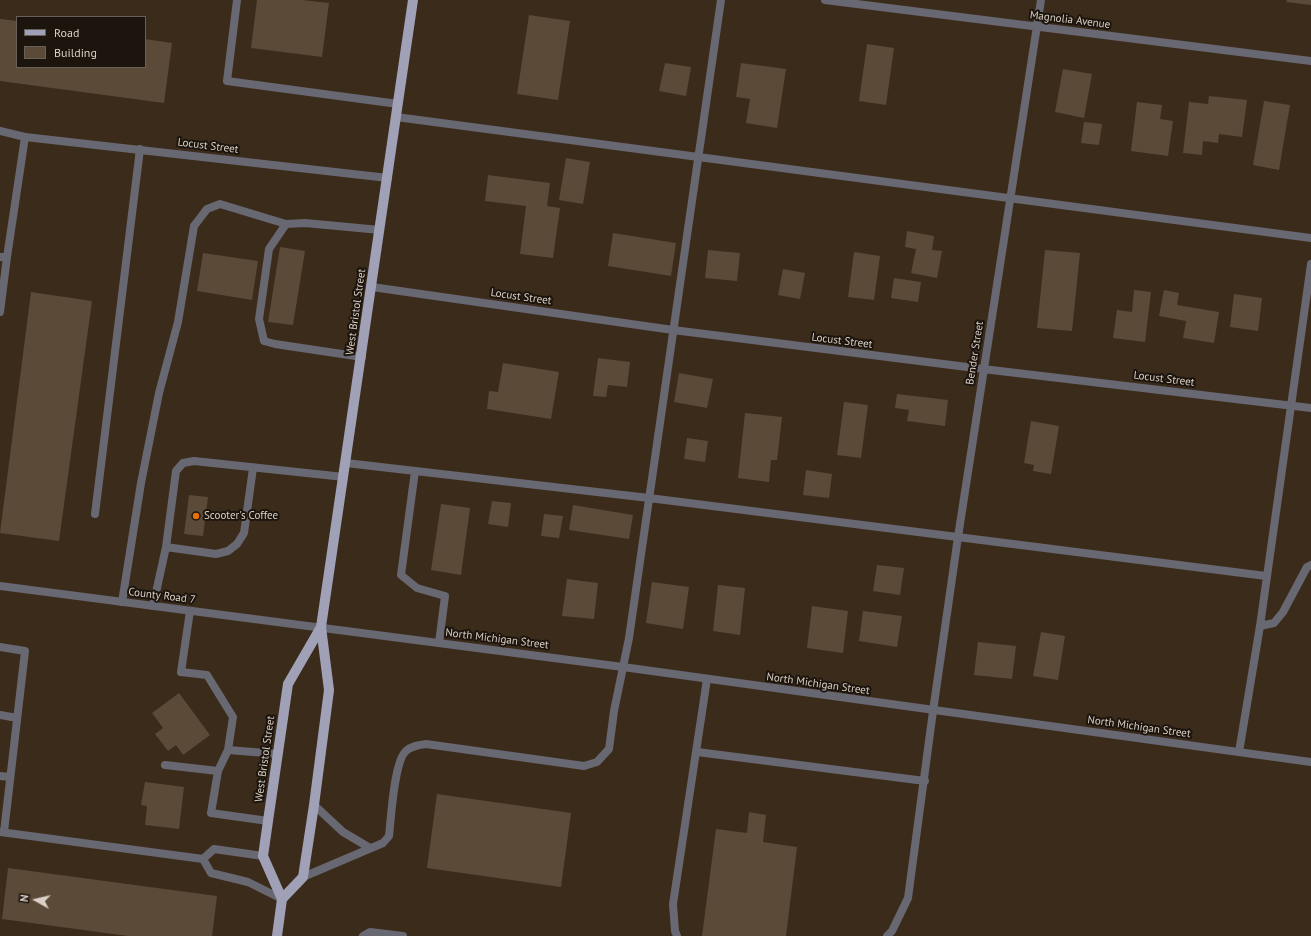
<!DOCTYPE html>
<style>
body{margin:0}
#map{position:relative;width:1311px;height:936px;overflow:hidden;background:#3b2b1b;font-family:"PT Sans",sans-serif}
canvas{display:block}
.legend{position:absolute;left:16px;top:16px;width:130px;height:52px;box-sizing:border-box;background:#1c150e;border:1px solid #686058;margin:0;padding:5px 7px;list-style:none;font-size:12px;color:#dbd1c6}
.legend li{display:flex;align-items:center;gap:8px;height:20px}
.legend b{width:20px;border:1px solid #686058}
.north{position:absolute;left:16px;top:880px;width:40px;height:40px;-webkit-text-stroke:3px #1c150e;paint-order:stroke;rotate:278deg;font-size:11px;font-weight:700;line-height:16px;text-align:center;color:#dbd1c6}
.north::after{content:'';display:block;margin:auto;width:14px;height:18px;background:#dbd1c6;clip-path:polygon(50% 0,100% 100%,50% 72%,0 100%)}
</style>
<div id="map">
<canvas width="1311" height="936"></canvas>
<ul class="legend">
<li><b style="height:5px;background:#a0a1b7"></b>Road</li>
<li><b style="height:11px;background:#5b4a38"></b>Building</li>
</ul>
<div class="north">N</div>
</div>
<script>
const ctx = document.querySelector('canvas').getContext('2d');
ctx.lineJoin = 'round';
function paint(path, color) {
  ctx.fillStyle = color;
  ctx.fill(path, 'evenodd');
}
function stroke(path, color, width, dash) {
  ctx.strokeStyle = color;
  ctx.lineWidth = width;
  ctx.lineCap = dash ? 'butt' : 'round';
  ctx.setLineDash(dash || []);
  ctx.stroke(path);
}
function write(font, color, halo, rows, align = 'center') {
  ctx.font = font + ' "PT Sans",sans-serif';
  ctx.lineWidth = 4;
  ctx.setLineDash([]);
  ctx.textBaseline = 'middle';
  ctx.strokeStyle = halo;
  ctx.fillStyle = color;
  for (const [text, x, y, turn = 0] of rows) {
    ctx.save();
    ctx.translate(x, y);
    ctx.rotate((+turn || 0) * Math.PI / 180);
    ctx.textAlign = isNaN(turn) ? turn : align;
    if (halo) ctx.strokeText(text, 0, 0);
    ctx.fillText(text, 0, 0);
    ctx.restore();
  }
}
const building = new Path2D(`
 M257,0H302L329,3L322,57L251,48Z
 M1287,0H1311V5L1286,2Z
 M529,15L570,21L558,100L517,94Z
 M0,19L17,21V67H145V39L172,43L164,103L0,81Z
 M867,44L894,48L886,105L859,101Z
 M665,63L691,67L686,96L659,91Z
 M741,63L786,69L777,128L746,123L750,99L736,97Z
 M1063,69L1092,74L1084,118L1055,112Z
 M1209,96L1247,100L1242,137L1219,134L1218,143L1203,141L1202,155L1183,153L1189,102L1208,104Z
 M1264,101L1290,105L1279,170L1253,165Z
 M1137,102L1162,105L1160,119L1173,121L1168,156L1131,151Z
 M1084,122L1102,124L1099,145L1081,143Z
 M566,158L590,162L583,204L559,200Z
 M488,175L550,183L547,206L560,208L553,258L520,254L526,206L485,201Z
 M907,231L934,236L932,250L942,251L937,278L911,273L916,249L905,247Z
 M613,233L676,243L671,276L608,266Z
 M280,247L305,251L293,325L268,322Z
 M708,250L740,253L737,281L705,278Z
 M1045,250L1080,253L1072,331L1037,328Z
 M854,252L880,256L874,300L848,297Z
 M203,253L258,261L252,300L197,291Z
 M783,269L805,273L800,299L778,295Z
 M894,278L921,282L918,302L891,298Z
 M1134,290L1151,292L1145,342L1113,338L1117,310L1132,312Z
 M1164,290L1179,293L1177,305L1219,312L1214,343L1183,338L1186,321L1159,316Z
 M31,292L92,301L59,541L0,533Z
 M1234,294L1262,298L1258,331L1230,327Z
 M598,358L630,362L627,387L608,385L606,397L593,396Z
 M503,363L559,372L551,419L487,409L489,391L498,392Z
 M679,373L713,379L707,408L674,402Z
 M897,394L948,400L945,426L907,421L909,410L895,408Z
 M844,402L868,405L861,458L837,455Z
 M745,413L782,417L777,460H771L769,482L738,478Z
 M1031,421L1059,426L1051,474L1033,471L1034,465L1024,463Z
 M687,438L708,441L705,462L684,459Z
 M806,470L832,474L829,498L803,495Z
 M189,495L208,497L203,536L184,534Z
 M492,501L511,503L508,527L488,524Z
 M441,504L470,508L461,575L431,570Z
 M573,505L633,515L629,539L569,530Z
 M544,514L563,516L559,538L541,536Z
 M877,565L904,568L900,595L873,591Z
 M567,579L598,583L594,619L562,616Z
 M652,582L689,587L683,629L646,623Z
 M718,585L745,588L740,635L713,631Z
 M812,606L848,611L843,653L807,648Z
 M863,611L902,616L897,647L859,641Z
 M1041,632L1065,636L1058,680L1033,676Z
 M978,642L1016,646L1012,679L974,675Z
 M179,693L210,735L183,755L176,745L168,751L155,734L163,728L152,713Z
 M145,782L184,787L179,829L145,825L147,806L141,805Z
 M437,794L571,813L561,887L427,868Z
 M749,812L766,815L763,842L797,847L786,936H702L716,829L747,833Z
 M8,868L217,896L212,936H128L2,919Z`);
const service = new Path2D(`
 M237,0L227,81L398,104
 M396,117L1311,238
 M362,357L275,344L264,341L259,319L269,249L286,224L305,223L380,230
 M346,463L649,498L1266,576
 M415,471L401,575L417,588L445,596L439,643
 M95,514L140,149
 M166,547L216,554L228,551L237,544L244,533L253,468
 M122,602L141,483L159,393L178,322L194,226L207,209L220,204L286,224
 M153,606L166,547L176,471L183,463L194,461L344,477
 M190,611L181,672L207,675L233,717L228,750
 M1260,626L1274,623L1283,612L1307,567L1311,565
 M0,647L25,651L4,832
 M0,715L17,718
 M697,752L925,781
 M1239,752L1260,626L1311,264
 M165,765L218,771L211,813L268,821
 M218,771L228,750L278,754
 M0,776L10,777
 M314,805L343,832L370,848
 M0,832L203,859
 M203,859L211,873L248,882L282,899
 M203,859L214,849L263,856
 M303,877L383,843L389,836C391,819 394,761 406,751C411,746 419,745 426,744L584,766L597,762L609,749L614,711L629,638L721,0
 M363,936L370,932L403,936
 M677,936L675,931L673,904L707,679
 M887,936L892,931L908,898L933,711`);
const minor = new Path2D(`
 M825,0L1311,61
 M0,131L25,137
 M0,257H7L25,137L388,178
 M372,287L673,330L983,369L1311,408
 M0,312L7,257
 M933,711L958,537L1041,0`);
const tertiary = new Path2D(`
 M0,586L623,667L1311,762`);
const primary = new Path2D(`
 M282,899L303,877L314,805L329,690L321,627L413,0
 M277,936L282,899L263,856L268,821L288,684L321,627`);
const markers = [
 [196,516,4,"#e8710a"]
];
const streetNames = [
 ["Magnolia Avenue",1070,20,7],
 ["Locust Street",208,146,7],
 ["Locust Street",521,297,8],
 ["West Bristol Street",356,312,-82],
 ["Locust Street",842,341,7],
 ["Bender Street",975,353,-81],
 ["Locust Street",1164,379,7],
 ["County Road 7",162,596,7],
 ["North Michigan Street",497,639,7],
 ["North Michigan Street",818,684,8],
 ["North Michigan Street",1139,727,8],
 ["West Bristol Street",265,759,-82]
];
const poiNames = [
 ["Scooter's Coffee",204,516]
];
paint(building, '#5b4a38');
stroke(service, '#686873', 8);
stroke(minor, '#686873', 8);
stroke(tertiary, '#686873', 8);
stroke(primary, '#a0a1b7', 10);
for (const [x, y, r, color] of markers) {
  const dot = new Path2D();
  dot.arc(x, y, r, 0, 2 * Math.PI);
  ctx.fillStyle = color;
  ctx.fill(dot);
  stroke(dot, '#1c150e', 1.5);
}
write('11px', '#dbd1c6', '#1c150e', streetNames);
write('11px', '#dbd1c6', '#1c150e', poiNames, 'left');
</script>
